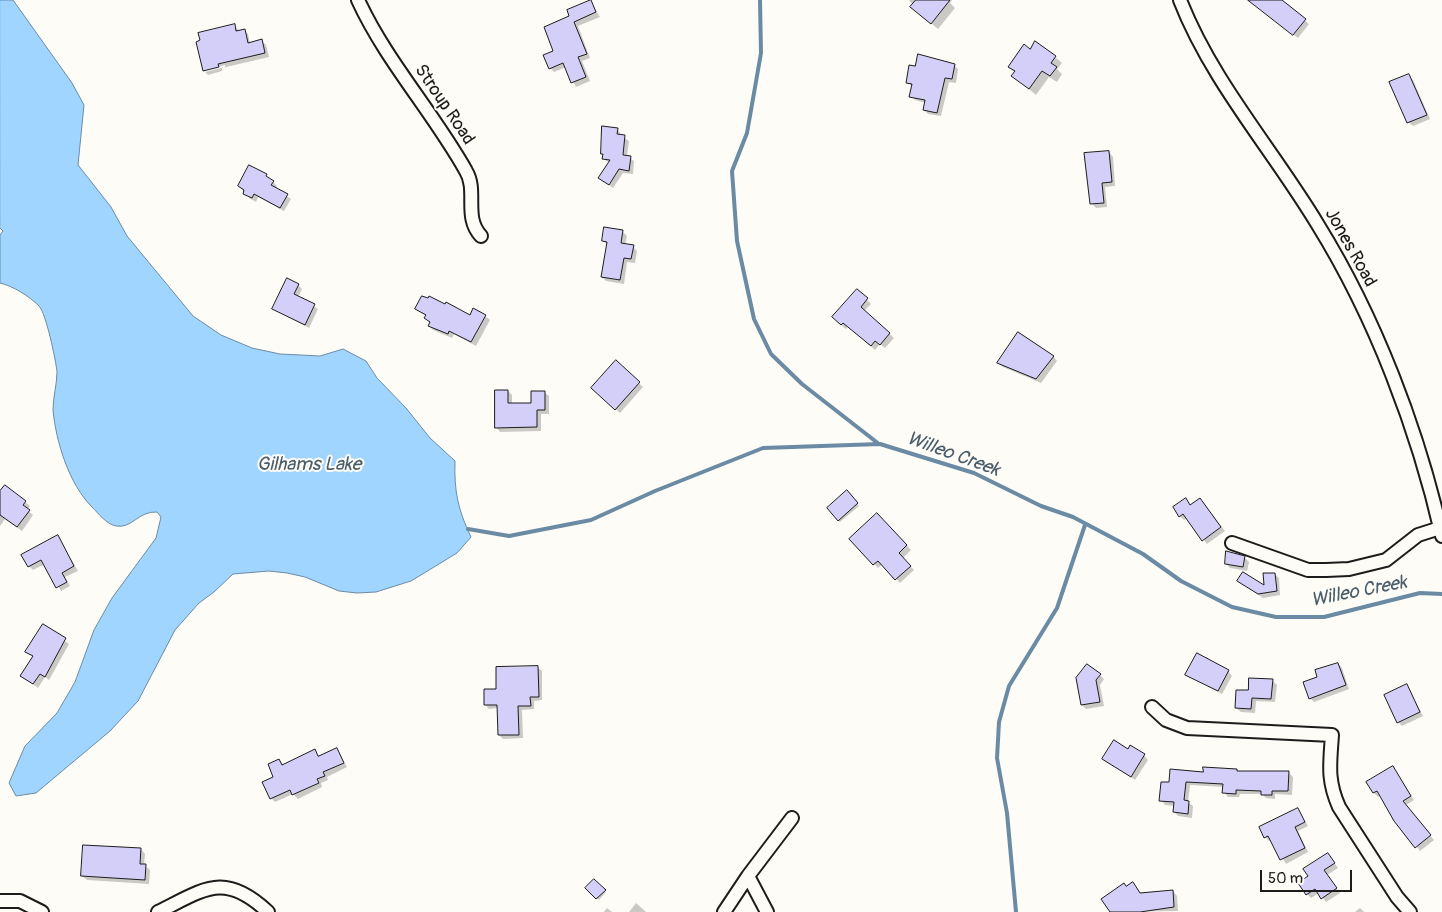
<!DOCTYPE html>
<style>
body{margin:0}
#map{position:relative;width:1442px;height:912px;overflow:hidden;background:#fdfcf7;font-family:Pangolin,sans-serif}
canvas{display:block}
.scale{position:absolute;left:1260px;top:870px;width:92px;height:22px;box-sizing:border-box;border:2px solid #1c1c1c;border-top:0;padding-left:6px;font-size:15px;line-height:18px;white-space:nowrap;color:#1c1c1c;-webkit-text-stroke:4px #fdfcf7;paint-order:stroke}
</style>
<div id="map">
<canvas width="1442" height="912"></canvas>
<div class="scale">50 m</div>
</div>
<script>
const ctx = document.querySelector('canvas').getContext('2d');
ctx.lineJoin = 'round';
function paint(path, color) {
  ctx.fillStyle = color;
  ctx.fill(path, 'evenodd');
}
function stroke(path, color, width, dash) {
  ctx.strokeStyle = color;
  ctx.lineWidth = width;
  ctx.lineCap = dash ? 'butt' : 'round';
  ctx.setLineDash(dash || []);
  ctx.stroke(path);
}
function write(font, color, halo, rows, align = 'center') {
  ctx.font = font + ' Pangolin,sans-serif';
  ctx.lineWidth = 4;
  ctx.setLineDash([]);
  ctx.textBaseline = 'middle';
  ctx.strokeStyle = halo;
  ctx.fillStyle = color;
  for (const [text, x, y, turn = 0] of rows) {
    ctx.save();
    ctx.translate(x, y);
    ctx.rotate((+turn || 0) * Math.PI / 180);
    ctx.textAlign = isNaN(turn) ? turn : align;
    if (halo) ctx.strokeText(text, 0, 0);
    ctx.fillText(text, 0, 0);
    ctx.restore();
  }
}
const water = new Path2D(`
 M0,0H13L72,83L84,105L78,165L111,207L127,236L193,316L221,335L252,348L280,354L320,356L343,349L366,361L377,378L406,408L430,438L455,461C454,491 458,510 471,537L457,553L411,581L376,592L357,593L339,591L305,577L287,573L269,571L233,574L214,592L199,603L175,630L138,701L110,731L36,793L16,796L9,783L25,746L57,713L75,682L94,630L112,598L156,538L161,517L157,512C138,511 132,529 116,526C106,524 98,513 92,507C69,484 56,442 53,410C53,397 57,384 57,372C56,361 46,313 39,306C29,296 13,286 0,283V235L3,231L0,228Z`);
const shadow = new Path2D(`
 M909,0H952L950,3L955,8L938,29L919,13Z
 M1259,0H1278L1309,24L1298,38L1260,9Z
 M591,2L600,17L578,26L590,58L582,61L590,81L576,87L566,67L554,72L550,68L555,51L571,17Z
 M234,25L239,31L244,30L248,34L250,43L262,41L266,45L269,57L222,68V71L208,75L205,72L225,67V65L204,71Z
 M1030,50L1055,57L1062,63L1057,69L1062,74L1057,82L1049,77L1036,95L1013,76L1015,73L1009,67Z
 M954,65L958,69L956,83L949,82L941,116L928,114L924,110L926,103L915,100L911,96L913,87L907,82L916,68Z
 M1409,76L1413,80L1430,119L1413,126L1408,122Z
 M603,128L618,130L622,136L629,141L627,156L634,161L633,174L623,173L613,188L600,178L610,163L603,159L602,154Z
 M1109,152L1113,157L1115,186L1105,187L1107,207L1096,208L1092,204Z
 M273,182L277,186L276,189L291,199L284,211L258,197L256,202L249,198L239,186Z
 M622,231L627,236L625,245L633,247L637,251L635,263L627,262L624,284L606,281L602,277L608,245L603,241Z
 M298,285L302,289L298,297L318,309L309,328L273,309Z
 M857,290L871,304L864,311L894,338L885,348L880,344L875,350L848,326L846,329L837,322Z
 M445,306L470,316H485L490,320L476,346L454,334L452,338L433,330L429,326L431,323L425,318L426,316L416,309Z
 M1053,356L1057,361L1041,383L1003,367L999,363Z
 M616,362L643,387L620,413L592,388Z
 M508,391L512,395V405L532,404L544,392L549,396V414H541V431L500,432L496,427Z
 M847,492L859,506L840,522L828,508Z
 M0,493L25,502L30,506L27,510L33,515L22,531L5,519L0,526Z
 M1186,500L1191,506L1204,504L1225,531L1207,544L1187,518L1184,520L1180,516Z
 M877,514L911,550L903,558L914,570L900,583L883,564L878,568L851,539Z
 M58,537L78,571L65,577L70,586L61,591L45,564L33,570L29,566Z
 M1244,557L1249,562L1247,571L1230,568L1226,564Z
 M1275,574L1279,578L1280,595L1263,598L1238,581L1265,587Z
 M44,626L69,644L49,680L45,677L38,688L22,676L34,657L27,652Z
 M1338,664L1342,668L1349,689L1314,702L1310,698L1318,678Z
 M537,667L542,671V700L534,701V709L522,710L523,738L503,739L499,735L498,708L489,709L485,704L497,690Z
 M1228,671L1232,676L1222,694L1187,675Z
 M1100,675L1104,679L1100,685L1104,706L1086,709L1082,705L1078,678Z
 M1272,680L1277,685L1275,702L1256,701L1255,713L1241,712L1236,708L1249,692Z
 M1407,685L1423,716L1402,726L1398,722Z
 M337,749L347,767L327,777L328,780L321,783L322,787L298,799L293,794L275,802L271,798L279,760L284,765L315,751L320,757Z
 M1128,750L1144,755L1148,760L1135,780L1103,758Z
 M1393,767L1414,800L1406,805L1434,840L1420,851L1381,795L1378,797L1374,793Z
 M1237,770L1239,772L1289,773L1293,777L1292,795L1275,794V799L1266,798L1262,794H1240L1239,797H1228L1224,792V787L1190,785L1188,802L1193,806L1192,818L1178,816L1174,812L1175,806L1165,805L1161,800L1170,784L1204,774Z
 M1298,809L1308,826L1298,831L1308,852L1286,864L1272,840L1269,841L1265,837Z
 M141,849L145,854L144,865L150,870L149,884L87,880L82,876Z
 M1328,854L1338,868L1327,875L1340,893L1326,902L1319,893L1311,898L1307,894L1310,877Z
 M594,881L606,892L599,900L587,888Z
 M1133,883L1141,894L1173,891L1177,896L1178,911L1111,912L1127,888Z
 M636,903L646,912H629Z
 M607,908L612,912H604Z
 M1360,908L1364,912H1355Z`);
const stream = new Path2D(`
 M760,0L761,53L747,133L732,171L737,241L754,319L771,354L802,384L879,444
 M468,529L509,536L591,520L655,491L763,448L880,444L974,473L1041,506L1073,517L1143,554L1181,581L1232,607L1276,617H1324L1420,593L1442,594
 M1016,912L1007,813L997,758L999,722L1009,686L1057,608L1085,525`);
const building = new Path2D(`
 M591,0L596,12L574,22L587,54L578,57L586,77L571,83L563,63L549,69L543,55L553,51L544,27L569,16L567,10Z
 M916,0H950L931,24L910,7Z
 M1248,0H1282L1306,19L1293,35Z
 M235,24L236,31L245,29L248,43L262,39L265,53L218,64L219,67L203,71L196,42L200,40L198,33Z
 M1035,41L1056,56L1051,63L1057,67L1050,76L1042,71L1029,89L1011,76L1015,71L1008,67L1024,44L1030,49Z
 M918,54L955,64L952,79L945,78L937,113L923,110L925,100L909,97L912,84L906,83L909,65L915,66Z
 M1409,74L1427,115L1407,123L1389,82Z
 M602,126L618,128L617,134L625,135L623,155L631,156L629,171L619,169L609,185L598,178L610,160L602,159L603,154H601Z
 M1109,151L1112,182L1102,183L1104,203L1090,204L1084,153Z
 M249,165L267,174L266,176L274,181L271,185L288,194L280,208L254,194L252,198L243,194L244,190L238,186Z
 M604,227L623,230L621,243L634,245L631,259L624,258L620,280L601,277L607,242L602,241Z
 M287,278L299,284L294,294L315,304L305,325L272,309Z
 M857,289L868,298L861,307L890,333L880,345L875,341L871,346L843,323L841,325L832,317Z
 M422,296L428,298L429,296L445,304L446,302L470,315L473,308L486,315L471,342L449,331L448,334L428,326L430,322L424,318L426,315L415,309Z
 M1018,332L1054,356L1036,379L997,363Z
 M616,360L640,382L615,410L591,388Z
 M495,390H508V403H531V391H545V410H537V427L495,428Z
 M5,485L26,501L23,505L30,510L17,527L0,515V491Z
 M847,490L858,503L838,521L827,508Z
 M1186,498L1190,505L1200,498L1221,527L1202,541L1183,514L1179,517L1173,507Z
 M877,513L907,545L899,553L911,566L895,580L878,561L873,565L849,539Z
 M58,535L74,566L62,573L67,582L56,588L41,560L28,567L21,555Z
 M1226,551L1245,556L1243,567L1225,564Z
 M1243,572L1264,585L1263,573H1275L1277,591L1258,594L1237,581Z
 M43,624L66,638L45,677L40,674L33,684L20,676L33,656L25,652Z
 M1197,653L1229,670L1218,691L1185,675Z
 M1338,663L1346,685L1309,699L1303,682L1317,677L1315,670Z
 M1087,664L1101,674L1096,680L1100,702L1081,705L1076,678Z
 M538,666L539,697H530L531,706H518L519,735H498L497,705H484V689H496V667Z
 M1249,678L1273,679L1271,699L1252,698L1251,709L1235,708L1236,690H1248Z
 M1407,684L1420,712L1397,723L1384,695Z
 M1114,740L1128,749L1130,745L1145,754L1131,777L1102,759Z
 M337,748L344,763L323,772L325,776L317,779L319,783L292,795L290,790L270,799L262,782L273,777L268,764L279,759L282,765L315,749L318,756Z
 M1393,766L1411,796L1403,801L1431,835L1415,848L1394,821L1377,791L1373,793L1366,782Z
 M1203,767L1237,769V771H1289L1288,791H1272V795H1261V791L1236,790V794L1222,793L1223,784L1186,782L1184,800L1189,801L1188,814L1173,812L1174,802L1159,801L1161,782H1169L1170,769L1203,772Z
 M1298,808L1305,822L1295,827L1305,848L1280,860L1268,836L1264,838L1259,827Z
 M83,845L141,848L140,864H146L145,880L81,876Z
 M1328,853L1335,863L1324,870L1337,888L1321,899L1315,889L1306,895L1298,883L1308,876L1303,869Z
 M594,879L606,890L596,899L585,888Z
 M1133,882L1140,893L1173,890L1174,907L1140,912H1110L1101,899L1124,883L1126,886Z`);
const minor = new Path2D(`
 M358,0C386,61 433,112 466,171C478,191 463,217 481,236
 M1180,0C1212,82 1273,150 1318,225C1375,317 1418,430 1442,536
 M1232,543L1308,570H1326L1349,569L1386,560L1418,535L1440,528
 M1152,707L1166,720L1187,728L1332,735C1330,764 1327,780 1339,807L1397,897L1410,912
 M748,876L767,912
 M0,901H20L42,912
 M158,912C205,889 224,871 268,912
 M724,912L748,876L792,818`);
const streetNames = [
 ["Stroup Road",444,105,56],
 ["Jones Road",1350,248,61]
];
const waterNames = [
 ["Willeo Creek",953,455,20],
 ["Gilhams Lake",309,465],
 ["Willeo Creek",1359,592,-11]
];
paint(water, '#9fd5fe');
stroke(water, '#6b8ba4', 1);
paint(shadow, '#0003');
stroke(stream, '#6b8ba4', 4);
paint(building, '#d3cff8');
stroke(building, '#1c1c1c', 1);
stroke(minor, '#1c1c1c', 16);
stroke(minor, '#fdfcf7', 12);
write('18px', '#1c1c1c', '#fdfcf7', streetNames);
write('italic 19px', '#4a5d6b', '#fdfcf7', waterNames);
</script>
